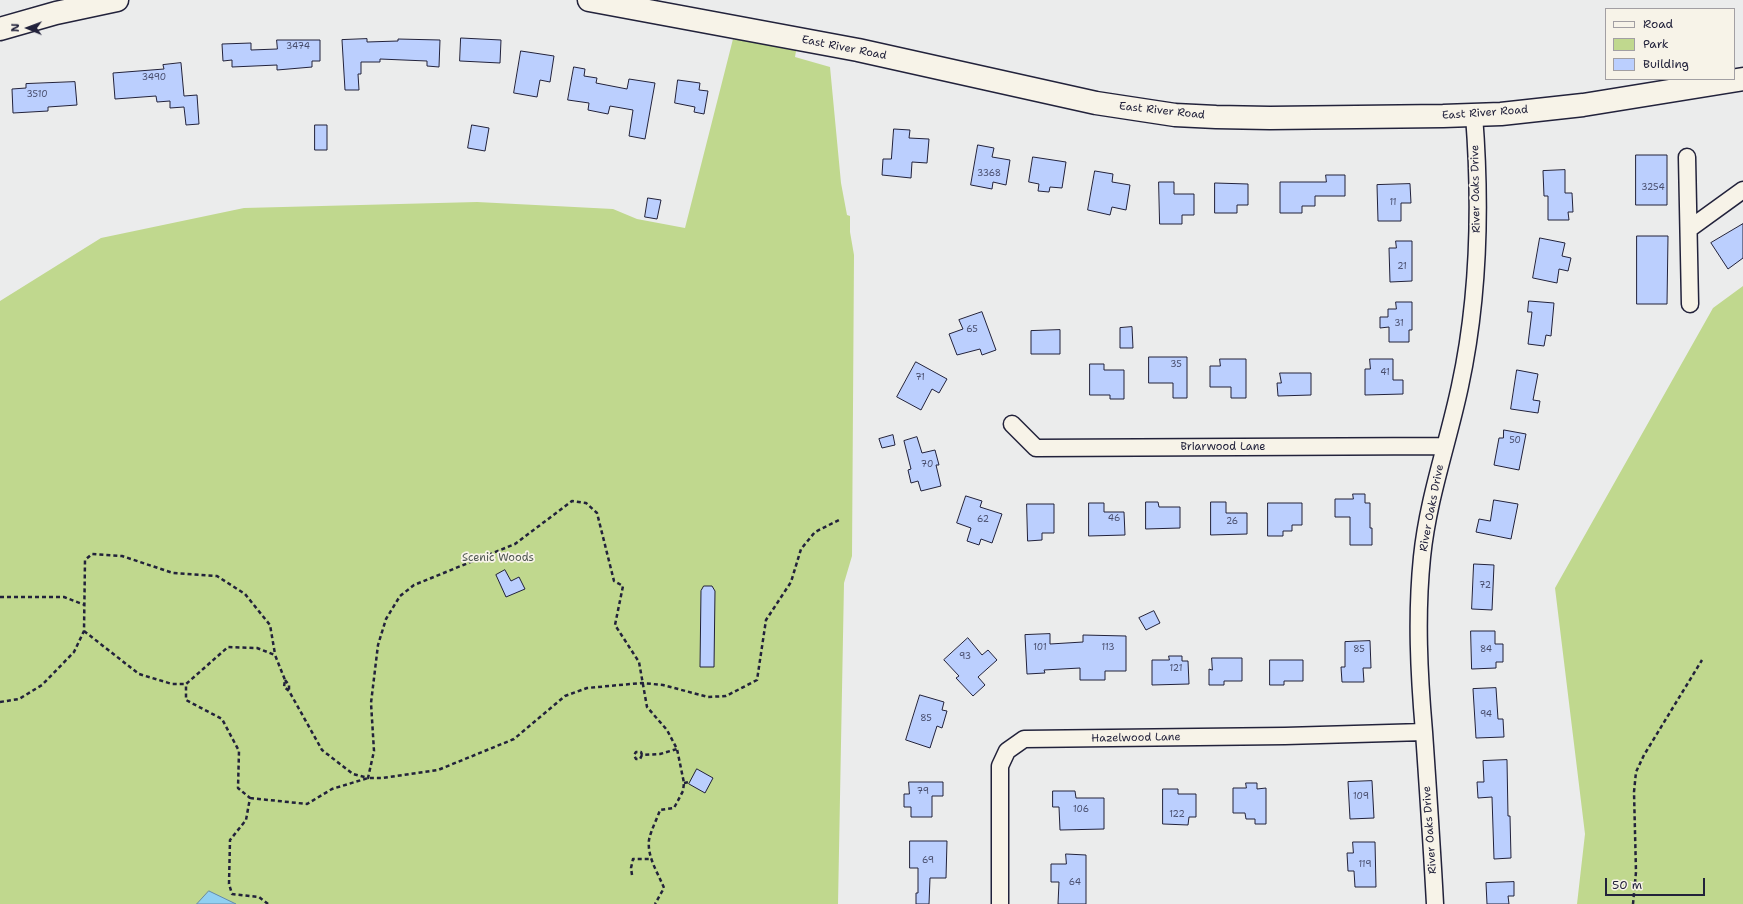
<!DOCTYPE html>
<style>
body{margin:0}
#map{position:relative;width:1743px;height:904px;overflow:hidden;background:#ebecec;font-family:"Shantell Sans",sans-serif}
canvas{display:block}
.legend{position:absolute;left:1605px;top:8px;width:130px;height:72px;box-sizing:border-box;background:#f7f3e8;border:1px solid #a29fa3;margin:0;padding:5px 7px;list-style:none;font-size:12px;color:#22223b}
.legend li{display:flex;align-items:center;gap:8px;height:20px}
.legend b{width:20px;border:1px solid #a29fa3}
.north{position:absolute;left:8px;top:8px;width:40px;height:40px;-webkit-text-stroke:3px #f7f3e8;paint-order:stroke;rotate:271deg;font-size:11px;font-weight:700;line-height:16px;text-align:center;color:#22223b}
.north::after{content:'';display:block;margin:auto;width:14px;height:18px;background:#22223b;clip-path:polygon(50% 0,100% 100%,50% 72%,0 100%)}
.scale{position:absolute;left:1605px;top:878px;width:100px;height:18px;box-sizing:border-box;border:2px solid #22223b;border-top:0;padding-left:5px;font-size:12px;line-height:14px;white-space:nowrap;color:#22223b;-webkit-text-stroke:3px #f7f3e8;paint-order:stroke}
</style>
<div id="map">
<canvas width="1743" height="904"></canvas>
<ul class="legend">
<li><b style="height:5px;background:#f7f3e8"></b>Road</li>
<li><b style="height:11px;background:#c0d88e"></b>Park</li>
<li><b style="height:11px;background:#bbcffe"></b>Building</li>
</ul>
<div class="north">N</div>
<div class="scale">50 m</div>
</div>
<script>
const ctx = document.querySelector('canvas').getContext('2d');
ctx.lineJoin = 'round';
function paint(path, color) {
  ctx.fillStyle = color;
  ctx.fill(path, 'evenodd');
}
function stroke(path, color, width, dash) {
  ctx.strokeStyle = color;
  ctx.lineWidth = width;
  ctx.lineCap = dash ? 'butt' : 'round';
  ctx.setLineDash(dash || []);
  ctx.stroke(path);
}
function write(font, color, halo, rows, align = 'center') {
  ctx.font = font + ' "Shantell Sans",sans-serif';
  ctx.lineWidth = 3.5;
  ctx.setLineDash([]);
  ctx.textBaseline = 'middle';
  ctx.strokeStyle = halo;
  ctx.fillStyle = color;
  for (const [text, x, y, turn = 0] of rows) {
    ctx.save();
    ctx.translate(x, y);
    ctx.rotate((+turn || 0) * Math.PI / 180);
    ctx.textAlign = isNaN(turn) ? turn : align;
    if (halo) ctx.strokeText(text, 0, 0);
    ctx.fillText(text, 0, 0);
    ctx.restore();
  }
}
const green = new Path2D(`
 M735,38L796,51L795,57L830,67L841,183L847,215L850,216V232L854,255L852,556L844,583L838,904H0V301L101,238L244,208L477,202L613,209L637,219L685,228L733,39L735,40Z
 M1743,286V904H1577L1585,834L1555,588L1713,308Z`);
const water = new Path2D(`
 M209,891L236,904H197Z`);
const building = new Path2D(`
 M461,38L501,40L500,63L460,61Z
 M367,39V42L398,41V39L440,40L439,67L427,66V61L380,59V62H361V74H358L359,90H345L342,40Z
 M277,40H320V61H312V67L277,70V65L232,67V60L223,61L222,44L251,43V50L277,49Z
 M521,51L554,56L550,82L540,80L537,97L514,93Z
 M181,63L184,96L197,95L199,124L186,125L184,107L170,108V101L157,102L156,96L115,99L113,73L164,69L163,65Z
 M574,67L585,69L584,76L597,78L596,83L627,89L629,79L655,83L645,139L629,136L633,110L610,106L608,114L588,110L589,103L568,100Z
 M678,80L700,83L699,90L708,91L704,114L694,112L695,107L675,103Z
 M75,82L77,105L48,107V111L13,113L12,89L26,88V84Z
 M315,125H327V150H315Z
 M472,125L489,128L485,151L468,148Z
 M894,129L910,130L909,138L929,139L927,163L912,162L911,178L882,175L883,159H891Z
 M978,145L994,148L992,157L1010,160L1006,185L993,182L992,189L971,185Z
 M1636,155H1667V205H1636Z
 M1033,157L1066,162L1062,188L1050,187L1049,192L1038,191L1039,184L1029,182Z
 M1565,170V193H1572L1573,212H1568L1569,220H1548V196H1544L1543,171Z
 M1095,171L1113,174L1112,182L1130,185L1126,210L1112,207L1110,215L1088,210Z
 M1326,175H1345V196H1315V206H1302V213H1280V182H1326Z
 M1159,182H1174V194H1194V215H1182V224H1160Z
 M1215,183L1248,184V205H1237V213H1215Z
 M1410,184L1411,203H1401V221H1378L1377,185Z
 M648,198L661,200L657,219L645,217Z
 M1743,224V258L1728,269L1711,243Z
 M1637,236H1668L1667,304H1637Z
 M1540,238L1565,243L1562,256L1571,258L1568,271L1559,269L1557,283L1533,278Z
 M1396,241H1412V281L1390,282L1389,248H1396Z
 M1529,301L1554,303L1551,336L1546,335L1544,346L1528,344L1532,312H1528Z
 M1396,302H1412V330H1409V342H1389V327L1380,328V317H1388V309H1396Z
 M982,312L996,350L982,355L980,349L957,355L949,334L963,329L959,320Z
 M1132,327L1133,348H1120V328Z
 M1060,330V354H1031V331Z
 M1149,357H1187V398H1173V383H1149Z
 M1220,359H1246V398H1231V387H1210V366H1220Z
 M1370,359H1393V380H1403V394L1365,395V369H1370Z
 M916,362L947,379L939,393L932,389L921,410L897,397Z
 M1090,364H1104V370H1124V399H1110V395H1090Z
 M1517,370L1538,374L1533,400L1540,401L1538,413L1511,409Z
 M1280,373H1311V395L1278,396L1277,383H1281Z
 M1504,430L1526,434L1519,470L1494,465L1499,438H1503Z
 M893,435L895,445L882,448L879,439Z
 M917,437L922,453L935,450L939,465H936L941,486L921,491L918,481L911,483L908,470L911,469L904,441Z
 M1353,494H1365V503H1370V528H1372V545H1350V517H1335V499H1353Z
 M966,496L982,501L980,507L1002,514L992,543L981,539L979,545L967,541L971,528L957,523Z
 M1494,500L1518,504L1511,539L1476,532L1479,519L1490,521Z
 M1146,502H1158L1159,507H1180V528L1146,529Z
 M1211,502H1226V513H1247V534L1211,535Z
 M1089,503H1104V512H1124L1125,535L1089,536Z
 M1268,503H1302V525H1292V531H1283V536H1268Z
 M1027,504H1054V533H1042V540L1028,541Z
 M1474,564L1494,565L1492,610L1472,609Z
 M505,570L511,581L519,577L525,589L506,597L496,575Z
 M704,586H712L715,591L714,667H700L701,591Z
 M1154,611L1160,623L1146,630L1139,618Z
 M1471,631H1495V644H1503V662H1496V668L1472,669Z
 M1050,634V644L1083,642V635L1126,636V671H1105V680H1080V668L1044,670L1045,673L1027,674L1025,635Z
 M968,638L982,655L988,650L997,660L978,677L985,685L973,696L956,678L959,676L944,660Z
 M1370,641L1371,668H1363L1364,682H1342L1341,667H1345V642Z
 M1169,656H1182V661H1188L1189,684L1152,685V660H1169Z
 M1212,658H1242V681H1224V685H1209V669L1212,670Z
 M1270,660H1303V681H1284V685H1270Z
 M1496,688L1498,719H1503L1504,737L1476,738L1473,689Z
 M920,695L944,702L942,710L947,711L942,728L937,726L930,748L906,740Z
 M1507,760L1508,816H1510L1511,858L1494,859L1492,797L1478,798L1477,782H1484L1483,761Z
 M697,769L713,778L705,793L689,784Z
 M1372,781L1374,818L1350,819L1348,782Z
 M909,782H943V796H932V817H911V807H904V794H909Z
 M1246,783H1257V789L1266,788V824H1255V819H1246L1245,813H1233V788H1246Z
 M1163,789H1178V794H1196V817H1189L1188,825L1163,824Z
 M1053,791H1075L1076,798H1104V829L1060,830L1059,807H1053Z
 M910,841H947L946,878H930L929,904H916V893H918V868H910Z
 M1353,842H1375L1376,887H1355L1354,871H1348L1347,853H1353Z
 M1066,854L1086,855V904H1058L1059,882H1051V864H1066Z
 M1514,882V896H1508L1509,904H1487L1486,883Z`);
const path = new Path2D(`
 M0,597H64L85,605
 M84,631L139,674L172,684H186
 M285,680L289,685V690
 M0,702L19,699L42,685L74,652L84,631L85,560L92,554L122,556L173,573L217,576L245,594L270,625L275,654
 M642,755L640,759H636L634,755L636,752H641L642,755L660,754L677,749
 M684,783L689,782
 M250,798L307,804L332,789L368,778H382L438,770L514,739L565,696L587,688L642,683L663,685L708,697L726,696L757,680L766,620L791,582L801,549L815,532L841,519
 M632,875L631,868L633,859H652
 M268,904L259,897L232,894L229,884L230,840L246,820L250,798L238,788L239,751L222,719L186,700V684L228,647L257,648L275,655L285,680L284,687L289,691L322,750L353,774L368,778L374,751L371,703L378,645L386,619L400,596L414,585L515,544L572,501L586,503L597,513L614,581L623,586L615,625L639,662L647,707L667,730L677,749L684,783L683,791L674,808L660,810C657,819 651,830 649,840C647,857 658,873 664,888L655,904
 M1633,904L1636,872L1634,792L1636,772L1644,755L1702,660`);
const minor = new Path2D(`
 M1687,157L1690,304
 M1689,229L1743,190
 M1012,424L1036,448L1445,446
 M1000,904V766L1007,751L1024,739L1285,736L1424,732
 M1435,904C1432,847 1428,790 1424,732C1419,674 1416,616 1422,557C1428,498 1448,443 1460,386C1479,298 1481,204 1474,115`);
const secondary = new Path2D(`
 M589,0L858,50L1096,103L1175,115L1216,117L1270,118L1443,116L1501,114L1583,105L1743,79
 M0,29L56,13L117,0`);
const numberNames = [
 ["3474",298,47],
 ["3490",154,78],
 ["3510",37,95],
 ["3368",989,174],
 ["3254",1653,188],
 ["11",1393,203],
 ["21",1402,267],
 ["31",1399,324],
 ["65",972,330],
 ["35",1176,365],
 ["41",1385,373],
 ["71",920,378],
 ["50",1515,441],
 ["70",927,465],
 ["46",1114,519],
 ["62",983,520],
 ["26",1232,522],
 ["72",1485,586],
 ["101",1040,648],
 ["113",1108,648],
 ["85",1359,650],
 ["84",1486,650],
 ["93",965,657],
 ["121",1176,669],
 ["94",1486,715],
 ["85",926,719],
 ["79",923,792],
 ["109",1361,797],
 ["106",1081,810],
 ["122",1177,815],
 ["69",928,861],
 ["119",1365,865],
 ["64",1075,883]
];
const streetNames = [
 ["East River Road",844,48,11],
 ["East River Road",1162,111,6],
 ["East River Road",1485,113,-4],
 ["River Oaks Drive",1476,189,-91],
 ["Briarwood Lane",1223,447],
 ["River Oaks Drive",1432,508,-79],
 ["Hazelwood Lane",1136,738,-1],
 ["River Oaks Drive",1430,830,-94]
];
const parkNames = [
 ["Scenic Woods",498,558]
];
paint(green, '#c0d88e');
paint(water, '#91d0f2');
stroke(water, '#658aa9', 1);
paint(building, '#bbcffe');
stroke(building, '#22223b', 1);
stroke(minor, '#22223b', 19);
stroke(secondary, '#22223b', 25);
stroke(path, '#22223b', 2.5, [4, 3]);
stroke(minor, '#f7f3e8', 16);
stroke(secondary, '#f7f3e8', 22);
write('9px', '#484d6c', null, numberNames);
write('11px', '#22223b', '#f7f3e8', streetNames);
write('11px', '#515954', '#f7f3e8', parkNames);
</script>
